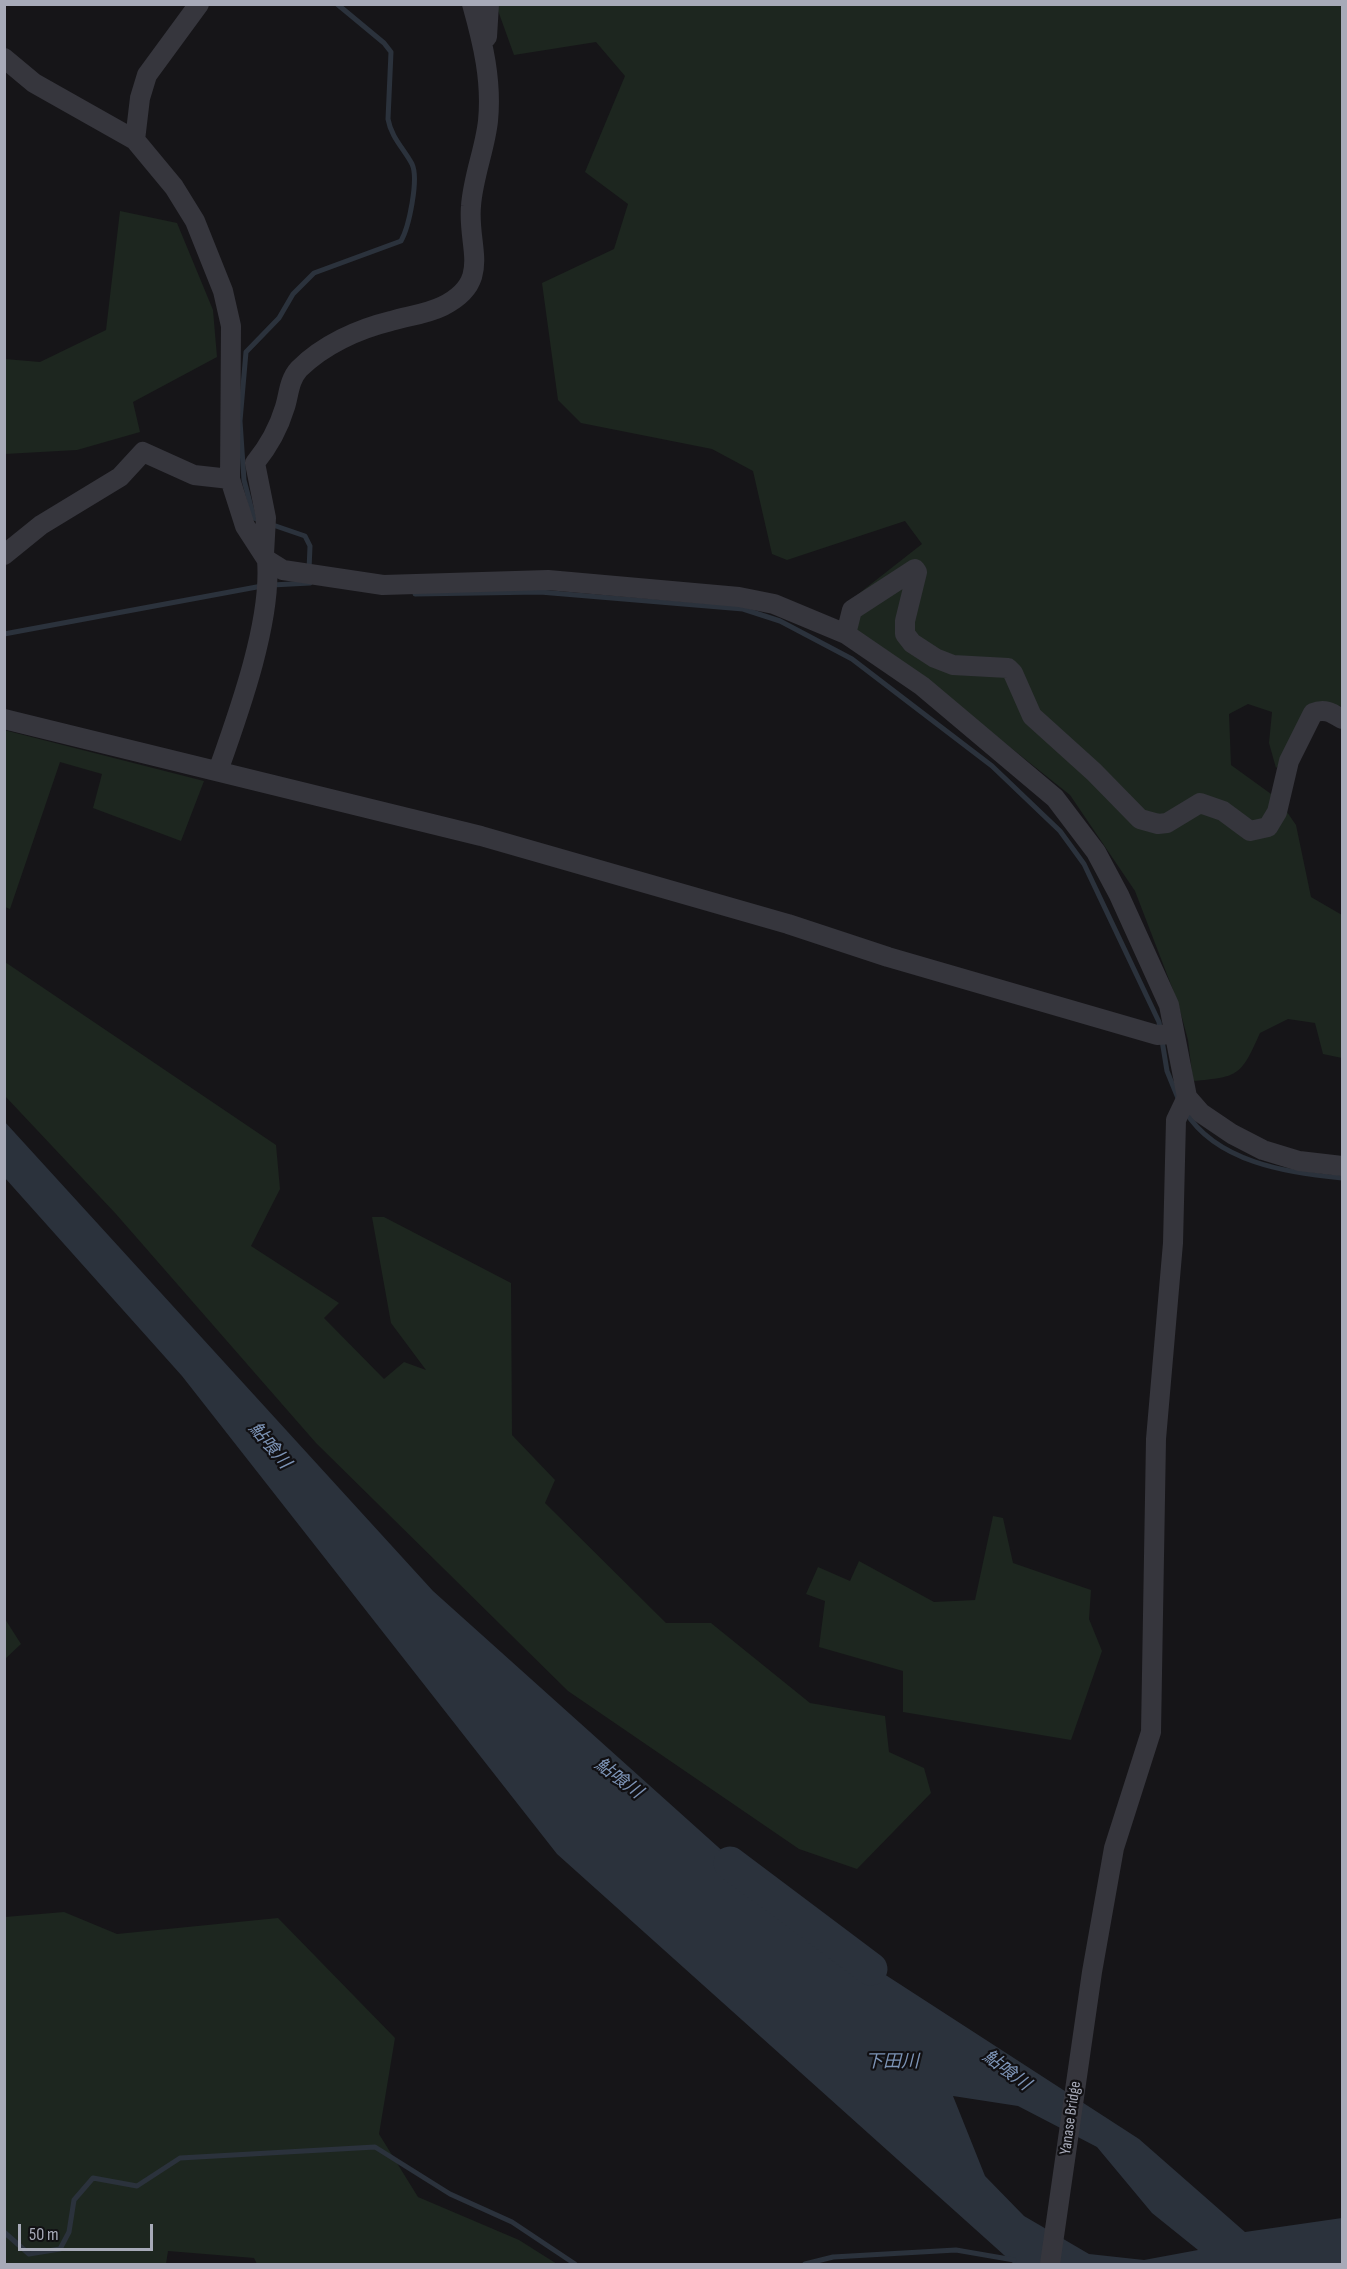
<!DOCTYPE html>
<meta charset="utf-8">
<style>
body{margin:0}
#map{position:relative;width:1347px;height:2269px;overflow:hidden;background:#161518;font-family:"Sofia Sans Condensed",sans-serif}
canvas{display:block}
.frame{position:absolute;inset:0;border:6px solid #a7aab8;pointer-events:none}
.scale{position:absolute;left:18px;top:2224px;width:135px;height:27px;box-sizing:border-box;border:3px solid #a7aab8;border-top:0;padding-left:8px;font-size:18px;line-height:21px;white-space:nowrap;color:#a7aab8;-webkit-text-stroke:4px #111013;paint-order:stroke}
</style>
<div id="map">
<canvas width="1347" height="2269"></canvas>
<div class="frame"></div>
<div class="scale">50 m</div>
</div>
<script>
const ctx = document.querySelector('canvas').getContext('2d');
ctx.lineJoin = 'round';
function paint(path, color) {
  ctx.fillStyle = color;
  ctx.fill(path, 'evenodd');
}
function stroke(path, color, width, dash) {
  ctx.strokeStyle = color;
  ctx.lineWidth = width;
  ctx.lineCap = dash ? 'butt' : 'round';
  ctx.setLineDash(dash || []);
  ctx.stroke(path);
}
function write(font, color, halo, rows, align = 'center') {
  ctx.font = font + ' "Sofia Sans Condensed","Noto Sans JP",sans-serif';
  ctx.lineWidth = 4.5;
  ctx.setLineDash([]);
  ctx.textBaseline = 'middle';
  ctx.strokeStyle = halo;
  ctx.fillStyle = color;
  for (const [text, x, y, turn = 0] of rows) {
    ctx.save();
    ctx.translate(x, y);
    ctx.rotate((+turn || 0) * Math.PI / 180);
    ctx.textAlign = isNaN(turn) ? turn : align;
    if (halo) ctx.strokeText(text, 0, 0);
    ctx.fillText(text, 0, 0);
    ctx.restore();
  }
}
const green = new Path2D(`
 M496,5H1342V706L1311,704L1305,739L1276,768L1269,743L1272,712L1248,704L1229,714L1231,765L1278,799L1296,825L1311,897L1342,915V1058L1323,1054L1315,1023L1288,1019L1260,1033C1241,1075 1240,1077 1193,1081L1188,1040L1178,1003L1135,891L1070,795L961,708L853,631L857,595L922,544L905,521L787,560L772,554L753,471L712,449L581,423L558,400L542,283L614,249L628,204L585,172L625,76L596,42L514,55Z
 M120,211L177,223L213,310L217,357L133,402L140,432L77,450L5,454V359L40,362L106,330Z
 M4,730L204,781L181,841L93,808L102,774L60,762L10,909L5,907Z
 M5,962L276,1145L280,1189L251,1246L339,1303L324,1318L384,1379L404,1362L426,1370L391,1323L372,1217H384L511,1283L512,1435L555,1480L545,1503L666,1623H711L810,1703L885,1716L889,1752L924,1768L931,1793L857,1869L799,1849L568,1691L316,1443L116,1214L5,1096Z
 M993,1516L1003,1518L1013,1563L1091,1590L1089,1619L1102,1651L1071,1740L903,1712V1671L819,1647L825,1601L806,1594L818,1567L850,1581L859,1561L934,1602L975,1600Z
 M5,1619L21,1644L5,1659H4Z
 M64,1912L117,1934L278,1918L395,2038L379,2134L418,2197L519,2240L557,2264H257L254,2258L168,2251L166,2264L5,2263V1917Z`);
const water = new Path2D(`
 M4,1121L433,1591L796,1917L1139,2139L1245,2232L1342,2218V2263L1014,2264L557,1854L182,1376L5,1178ZM953,2096L1018,2106L1097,2147L1152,2213L1198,2250L1144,2260L1089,2254L1024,2216L985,2176Z`);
const stream = new Path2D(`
 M261,521L254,518L244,480L240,421L246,352L279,318L293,294L314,273L401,241C409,227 419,179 412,164C404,149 391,137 388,119L391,52L384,43L337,4
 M270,524L305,536L310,546L309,570
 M272,585L310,583
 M415,594L540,592L743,609L780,621L852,659L992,766L1060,831L1084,864L1159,1022L1167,1071L1180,1103
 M4,634L262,586
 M1185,1111C1216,1162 1287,1173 1342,1178
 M4,2232L29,2254L60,2249L69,2232L74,2200L93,2178L137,2186L180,2158L375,2147L450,2194L512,2222L575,2264
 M805,2264L833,2257L956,2250L1014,2260`);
const river = new Path2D(`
 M730,1863L871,1969`);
const minor = new Path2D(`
 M487,37L489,4
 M4,58L34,83L135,140L174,187L195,221L223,291L231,326L230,479L245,526L267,560L283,570L383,585L548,580L739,597L774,604L846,634L922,686L1055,798L1096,852L1119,895L1169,1005L1187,1097L1201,1113L1232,1134L1263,1150L1299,1161L1342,1166
 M135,140L140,98L147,75L199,4
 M264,554L266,518L255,463C268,447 279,427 285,407C289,394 289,380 299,369C323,345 358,329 391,321C408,316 427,314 443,306C493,281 467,247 471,206C473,177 485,149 488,121C492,81 483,43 472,4
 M4,555L41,525L120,477L143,452L194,475L230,479
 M846,634L852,610L915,569L917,572L905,621V634L912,643L935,658L953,665L1008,668L1013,673L1032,716L1094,772L1140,819L1158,824L1167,823L1200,803L1223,811L1250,831L1268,827L1277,812L1289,761L1313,713C1325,708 1332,713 1342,719
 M4,719L481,836L788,924L888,957L1157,1035L1174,1034
 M218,771C239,712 272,621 267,560
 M1050,2264L1092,1972L1114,1848L1151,1732L1156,1439L1173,1243L1176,1120L1187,1097`);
const streetNames = [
 ["Yanase Bridge",1071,2118,-82]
];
const waterNames = [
 ["鮎喰川",269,1446,50],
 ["鮎喰川",618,1779,37],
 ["下田川",892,2062],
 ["鮎喰川",1006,2071,37]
];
paint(green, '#1d261f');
paint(water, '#2b323c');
stroke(stream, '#2b323c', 5);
stroke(river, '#2b323c', 33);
stroke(minor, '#36363d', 20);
write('16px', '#a7aab8', '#111013', streetNames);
write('italic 18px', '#7c93b5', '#111013', waterNames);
</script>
